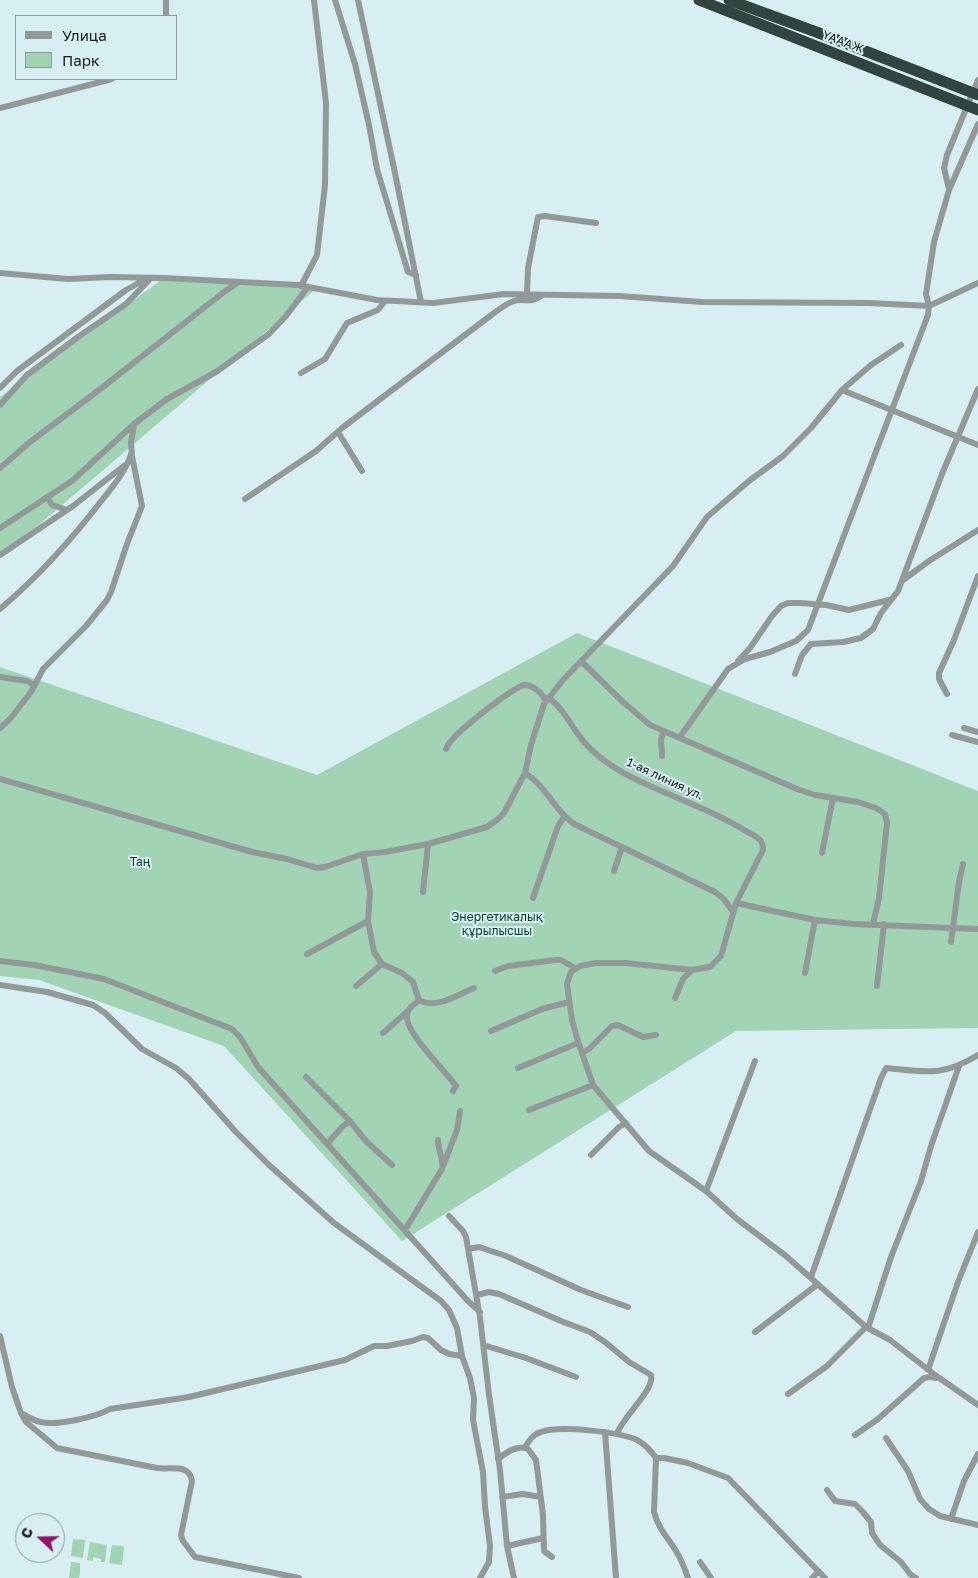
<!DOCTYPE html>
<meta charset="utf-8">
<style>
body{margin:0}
#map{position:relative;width:978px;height:1578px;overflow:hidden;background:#d7eef3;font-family:"Golos Text",sans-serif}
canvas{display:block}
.legend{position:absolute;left:15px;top:15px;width:162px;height:65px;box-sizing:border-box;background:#d7eef3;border:1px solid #899a9d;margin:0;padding:6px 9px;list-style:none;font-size:15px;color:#131b1c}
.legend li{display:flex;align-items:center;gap:10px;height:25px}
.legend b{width:25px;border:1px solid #899a9d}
.north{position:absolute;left:15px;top:1513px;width:50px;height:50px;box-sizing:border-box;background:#d7eef3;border:1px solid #899a9d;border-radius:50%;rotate:291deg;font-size:14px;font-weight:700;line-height:20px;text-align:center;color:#131b1c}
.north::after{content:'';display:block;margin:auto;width:18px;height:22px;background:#94136c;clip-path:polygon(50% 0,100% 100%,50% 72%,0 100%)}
</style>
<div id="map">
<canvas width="978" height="1578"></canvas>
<ul class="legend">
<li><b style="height:6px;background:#919a99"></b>Улица</li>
<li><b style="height:14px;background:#a2d3b5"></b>Парк</li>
</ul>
<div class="north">С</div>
</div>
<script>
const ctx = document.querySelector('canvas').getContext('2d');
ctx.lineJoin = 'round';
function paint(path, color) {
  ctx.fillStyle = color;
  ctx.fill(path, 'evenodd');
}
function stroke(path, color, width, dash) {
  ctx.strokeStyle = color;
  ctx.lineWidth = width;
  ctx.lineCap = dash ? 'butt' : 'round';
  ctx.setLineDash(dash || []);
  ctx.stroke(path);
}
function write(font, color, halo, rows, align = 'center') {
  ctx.font = font + ' "Golos Text",sans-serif';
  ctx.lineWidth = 4;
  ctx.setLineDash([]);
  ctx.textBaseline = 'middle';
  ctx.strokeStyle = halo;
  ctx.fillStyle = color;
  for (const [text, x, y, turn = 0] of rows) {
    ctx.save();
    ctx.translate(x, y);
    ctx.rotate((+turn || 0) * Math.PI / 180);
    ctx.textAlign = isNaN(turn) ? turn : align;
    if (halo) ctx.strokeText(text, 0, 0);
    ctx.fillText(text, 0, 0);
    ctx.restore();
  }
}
const green = new Path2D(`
 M164,278L317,288L0,558V397Z
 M577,633L978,791V1028L736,1031L402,1241L224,1046L39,980L0,976V667L317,775Z
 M73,1539L85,1540L83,1558L71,1556Z
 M90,1542L107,1545L105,1562H101V1559L93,1557V1561L87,1560Z
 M112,1545L123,1546L124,1548L122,1565L109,1563Z
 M71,1562L80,1563V1574L79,1578H69Z`);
const street = new Path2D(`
 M166,0V16
 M335,0L355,64L369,125L377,169L408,272L416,275
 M358,0L395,173L421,302
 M0,108L112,79
 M949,189L944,168L947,155L978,80
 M0,273L68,279L111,277L164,278L298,285L377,300L433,303L504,294L620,296L702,302L869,303L929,306L978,283
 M301,286L317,255L325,185L326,103L314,0
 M527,294L528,268L538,217L545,216L596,223
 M301,373L325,359L347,323L378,310L385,301
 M0,388L17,371L126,290L144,280
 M842,390L978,445
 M0,405L27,375L78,337L126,304L151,278
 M338,432L362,471
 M0,468L30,442L99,390L224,292L237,283
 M47,497L52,505L67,510
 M245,499L316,451L342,428L490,316C497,311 505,304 514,301C524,298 533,304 542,295
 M0,528L72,481L134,424L167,399L216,372L269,334L286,316L308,287
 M0,555L73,506L125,465
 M903,580L929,561L978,530
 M0,609C38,577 72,539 102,500C113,486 126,471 131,454
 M581,661L623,702L650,725L797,789L815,795L858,802L876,808L885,814L887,823L879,898L873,924
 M738,661L750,648L772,616L781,606L788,603H800L826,605L849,610L889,600
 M795,674L802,655L811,644L843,642L861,638L873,629L881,613L898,591L942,474L978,389
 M0,677L27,681L34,685
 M947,694L939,679V673L954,640L978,576
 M548,698C562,705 573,730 584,742C603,764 631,778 657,789C686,802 717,813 744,830C749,833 756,836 760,840C763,843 763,846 763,850L736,903L721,956L710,967L692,970L626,963H595L580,966L571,972L567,984L572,1020L577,1038L593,1085L649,1151L706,1191L737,1219L786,1256L866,1327L890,1340L935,1375L978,1405
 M0,728L10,719L31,692L43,669L86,626L107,600L111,592L127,544L142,506L132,456L131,442L134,425
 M964,728L978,732
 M952,735L978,742
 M680,737L728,669L745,659L770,652L796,641L808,630L928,315L929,306L926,294L934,242L949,190L978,124
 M446,749C450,735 508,692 523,685C534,685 541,692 546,701
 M662,756L661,739L664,731
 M525,773C546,786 554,810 574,824L715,892L724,899L733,912
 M0,779L252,852L287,859L317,868L325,867L363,854L385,852L428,844L487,827L497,820L504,813L525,773L531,745L544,704L563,680L673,566L707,517L749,481L783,456L811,428L842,390L871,365L901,345
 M822,853L833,798
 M363,854L370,892L368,921L374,952L382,964L402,973L413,982L419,1000C436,1010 459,994 474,988
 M614,871L622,847
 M423,892L428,844
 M533,898L558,826L564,817
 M736,903L815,920L853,924L978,929
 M951,942L959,882L963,864
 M307,954L368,921
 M0,961L34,965L104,979L232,1029L240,1037L258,1067L468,1301L480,1312
 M495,971L508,966L556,960H561L575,968
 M805,973L815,920
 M0,985L47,992L93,1005L105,1013L142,1049L176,1068L189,1079L235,1131L269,1165L334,1223L441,1301L449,1310L457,1328L462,1356L470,1378L474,1398L473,1420L483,1472L485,1507L490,1546L489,1562L480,1578
 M356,986L382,964
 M877,986L884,924
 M675,998L683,979L692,970
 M419,1000C414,1005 408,1007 407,1015C404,1032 446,1071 456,1086L453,1091
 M491,1031L542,1009L569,1002
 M383,1033L408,1011
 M582,1053L589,1049L612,1026L618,1025L643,1037L656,1035
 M518,1068L578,1043
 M306,1077L348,1119L366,1141L392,1165
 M529,1110L593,1085
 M327,1144L342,1127L350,1121
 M591,1155L619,1127L626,1123
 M443,1166L457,1130L460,1111
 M706,1191L755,1061
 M449,1216L463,1231L466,1237L480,1317L489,1395L500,1470L507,1546L514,1578
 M405,1230L442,1169C444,1160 438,1150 438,1140
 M468,1249L479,1247L506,1256L581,1290L628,1307
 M811,1277L881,1078L886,1068C926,1072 942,1077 978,1055
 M477,1295L489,1292L499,1294L561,1321L590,1332L605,1342L629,1362L651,1375C655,1390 622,1417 617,1434
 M868,1328L891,1257L921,1181L931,1146L959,1066
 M755,1332L818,1284
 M0,1336L12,1387L21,1413L26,1422L57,1448L157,1468C171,1470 189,1463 192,1481L181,1535L183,1541L195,1557L299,1578
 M483,1345L526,1358L576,1377
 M928,1370L958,1282L978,1232
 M788,1394L827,1366L866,1327
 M23,1414C28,1417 34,1421 41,1422C57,1426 96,1417 110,1409L189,1397L345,1360L374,1346H387L412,1341L423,1337L428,1338L441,1350L449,1354L462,1356
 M605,1432L616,1578
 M855,1435L878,1419L924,1378L930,1377L936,1378
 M886,1438L908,1471L920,1499L929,1509L940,1516L978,1525
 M525,1448C528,1441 534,1434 541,1432C559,1425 620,1432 637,1440C645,1444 651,1451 656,1458L654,1512C658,1528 668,1538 676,1551C681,1559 685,1569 688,1578
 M656,1458H664L688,1463L728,1478L825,1578
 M498,1459C507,1452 516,1445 528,1449L536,1460L543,1515L544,1551L552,1557
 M827,1490L835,1501L855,1504L862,1511L871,1522L872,1533L880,1545L901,1562L910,1574L916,1578
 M502,1497L523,1494L541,1497
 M951,1519L964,1481L978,1454
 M507,1546L543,1538
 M700,1562L711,1578
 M812,1578L818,1572`);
const highway = new Path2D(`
 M699,0L978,110
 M729,0L819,33L978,95`);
const streetNames = [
 ["ҮАААЖ",843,42,21],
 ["1-ая линия ул.",665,779,25]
];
const parkNames = [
 ["Таң",140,862],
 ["Энергетикалық",497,917],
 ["құрылысшы",497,931]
];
paint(green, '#a2d3b5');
stroke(street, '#919a99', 6);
stroke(highway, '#314441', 11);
write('12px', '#131b1c', '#d7eef3', streetNames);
write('12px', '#023f25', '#d7eef3', parkNames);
</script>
